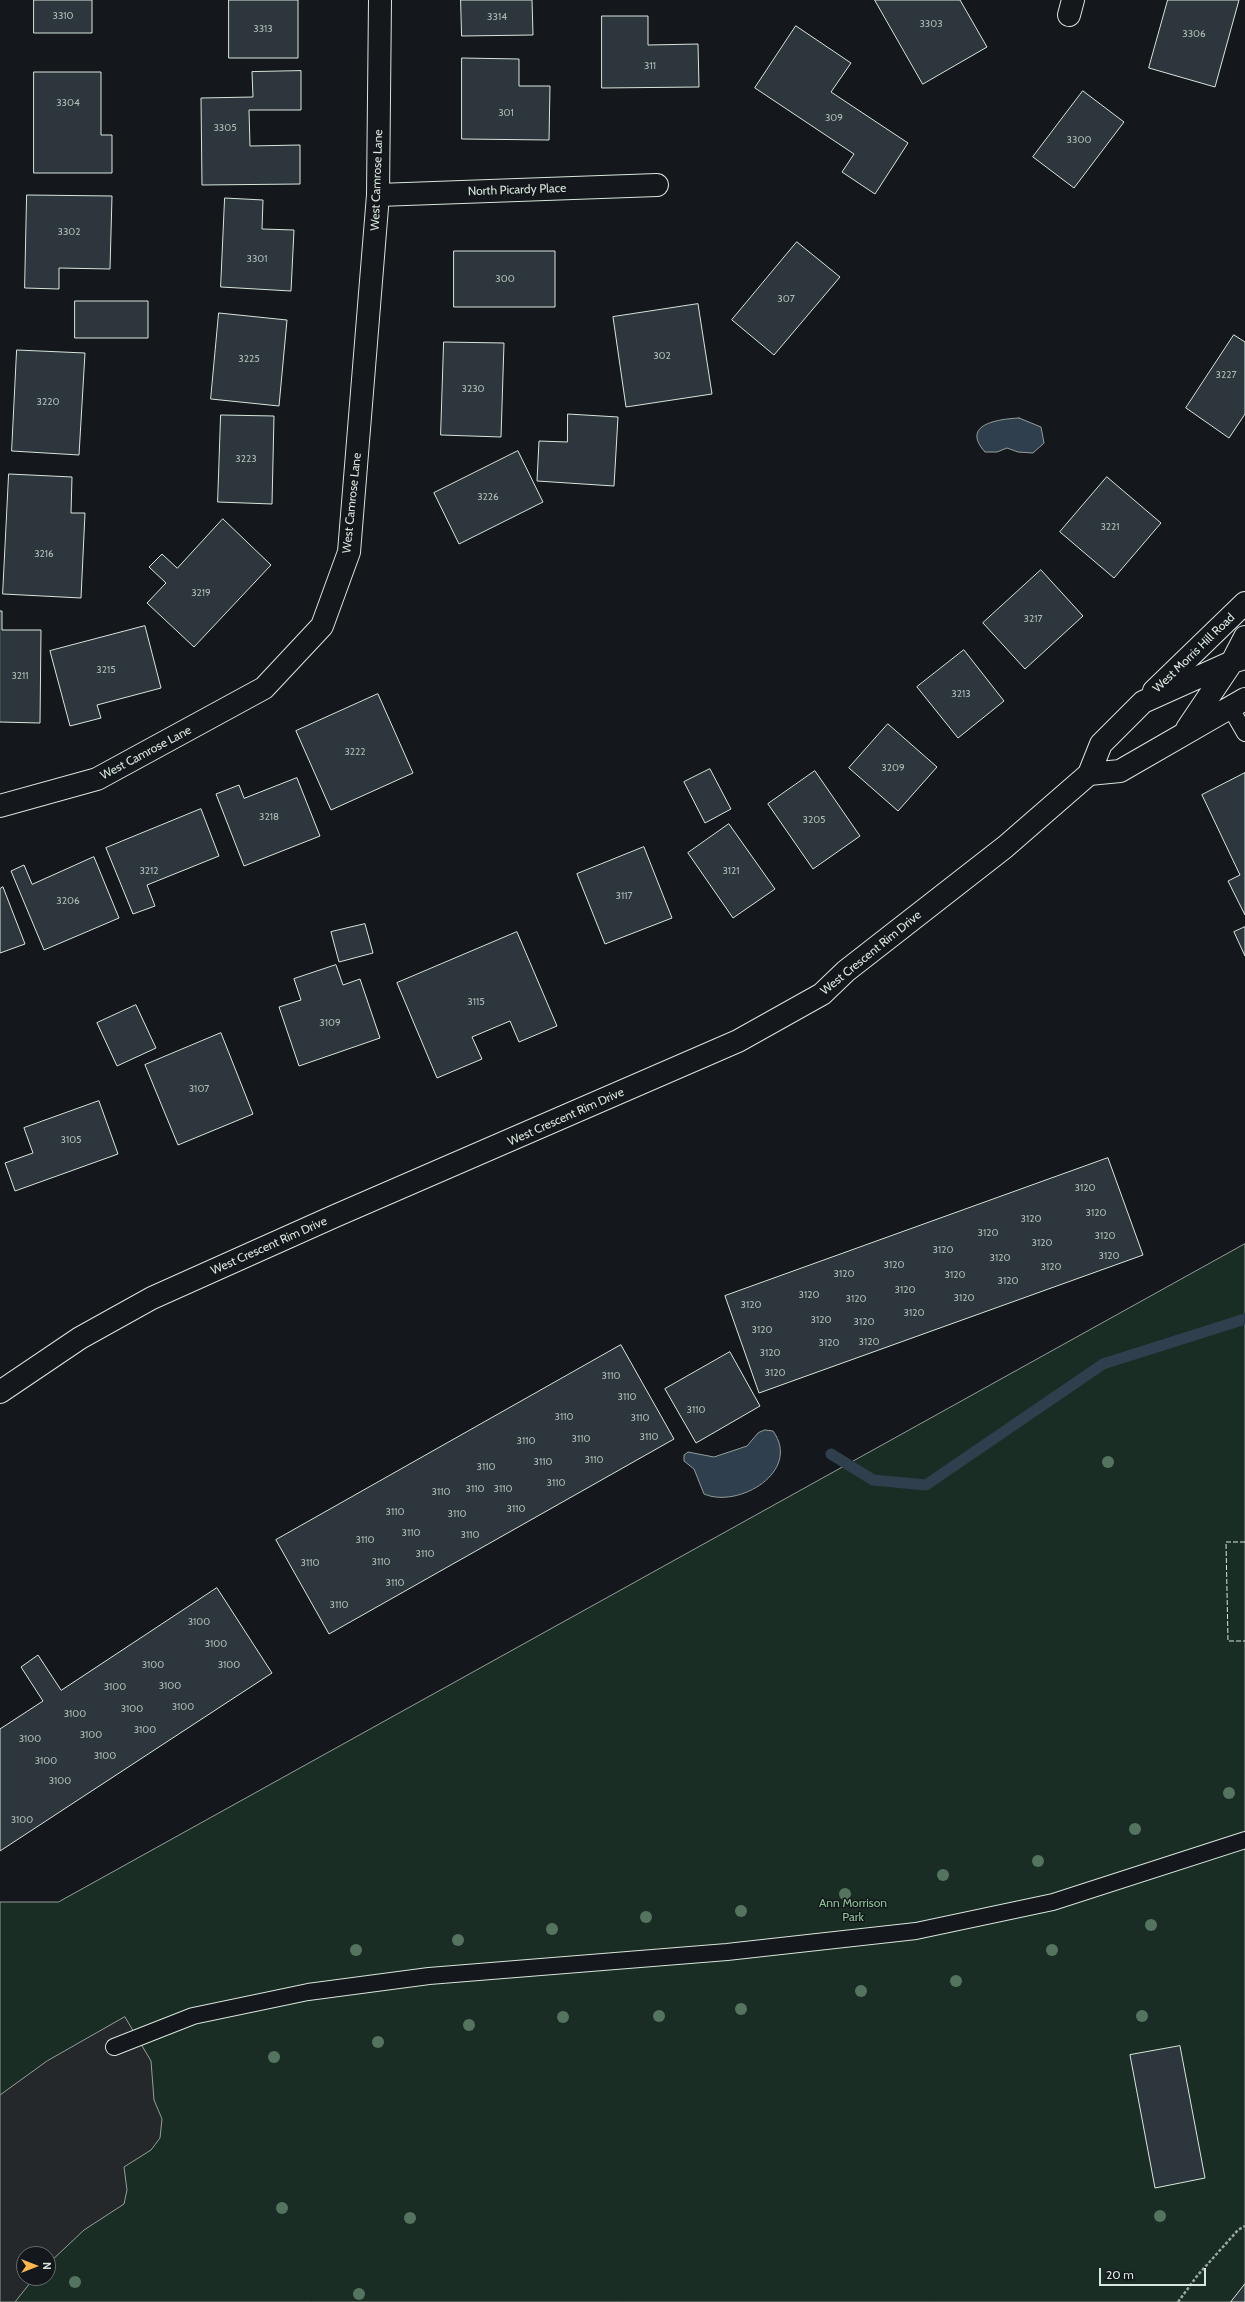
<!DOCTYPE html>
<style>
body{margin:0}
#map{position:relative;width:1245px;height:2302px;overflow:hidden;background:#14181c;font-family:Cabin,sans-serif}
canvas{display:block}
.north{position:absolute;left:16px;top:2246px;width:40px;height:40px;box-sizing:border-box;background:#14181c;border:1px solid #626a69;border-radius:50%;rotate:90deg;font-size:11px;font-weight:700;line-height:16px;text-align:center;color:#d8e6dc}
.north::after{content:'';display:block;margin:auto;width:14px;height:18px;background:#ffb74d;clip-path:polygon(50% 0,100% 100%,50% 72%,0 100%)}
.scale{position:absolute;left:1099px;top:2268px;width:107px;height:18px;box-sizing:border-box;border:2px solid #d8e6dc;border-top:0;padding-left:5px;font-size:12px;line-height:14px;white-space:nowrap;color:#d8e6dc;-webkit-text-stroke:3px #14181c;paint-order:stroke}
</style>
<div id="map">
<canvas width="1245" height="2302"></canvas>
<div class="north">N</div>
<div class="scale">20 m</div>
</div>
<script>
const ctx = document.querySelector('canvas').getContext('2d');
ctx.lineJoin = 'round';
function paint(path, color) {
  ctx.fillStyle = color;
  ctx.fill(path, 'evenodd');
}
function stroke(path, color, width, dash) {
  ctx.strokeStyle = color;
  ctx.lineWidth = width;
  ctx.lineCap = dash ? 'butt' : 'round';
  ctx.setLineDash(dash || []);
  ctx.stroke(path);
}
function write(font, color, halo, rows, align = 'center') {
  ctx.font = font + ' Cabin,sans-serif';
  ctx.lineWidth = 3;
  ctx.setLineDash([]);
  ctx.textBaseline = 'middle';
  ctx.strokeStyle = halo;
  ctx.fillStyle = color;
  for (const [text, x, y, turn = 0] of rows) {
    ctx.save();
    ctx.translate(x, y);
    ctx.rotate((+turn || 0) * Math.PI / 180);
    ctx.textAlign = isNaN(turn) ? turn : align;
    if (halo) ctx.strokeText(text, 0, 0);
    ctx.fillText(text, 0, 0);
    ctx.restore();
  }
}
const green = new Path2D(`
 M1245,1244V2302H0V1902H58ZM24,2254H48V2278H24Z`);
const parking = new Path2D(`
 M125,2017L151,2061L154,2100L162,2119L160,2138L151,2150L124,2167L127,2190L124,2204L84,2230L48,2264V2254H24V2278H34L15,2302H0V2095L47,2061Z`);
const water = new Path2D(`
 M1019,418L1041,427L1044,443L1033,453L1018,452L1007,448L997,452H985C960,424 999,419 1019,418Z
 M765,1430L773,1431C802,1471 739,1509 704,1494L694,1469L684,1461V1455L688,1452L714,1457L747,1446L758,1433Z`);
const stream = new Path2D(`
 M831,1454L873,1480L926,1485L1103,1364L1245,1319`);
const building = new Path2D(`
 M34,0H92V33H34Z
 M229,0H298V58H229Z
 M461,0H532L533,35L462,36Z
 M875,0H960L987,47L923,84Z
 M1168,0H1239L1215,87L1149,68Z
 M602,16H648V45L698,44L699,87L602,88Z
 M796,26L851,63L831,92L908,143L875,194L842,172L854,154L755,88Z
 M462,58L519,59V86H550L549,140L462,139Z
 M301,71V110H249L250,146L300,145V184L202,185L201,98L253,97L252,72Z
 M34,72H101V135H112V173H34Z
 M1083,91L1124,122L1074,188L1033,157Z
 M27,195L112,196L110,269L59,268V289L25,288Z
 M225,198L263,200L262,229L294,230L291,291L221,287Z
 M797,242L840,277L774,355L732,320Z
 M454,251H555V307H454Z
 M75,301H148V338H75Z
 M698,304L712,394L626,407L613,317Z
 M219,313L287,320L279,406L211,399Z
 M1234,335L1245,342V414L1229,438L1186,408Z
 M444,342L504,343L501,437L441,435Z
 M17,350L85,353L79,455L12,451Z
 M568,414L618,417L614,486L537,481L539,441L567,442Z
 M221,415L274,416L272,504L218,502Z
 M518,451L543,502L459,544L434,493Z
 M9,474L72,477L71,513H85L81,598L3,594Z
 M1107,477L1161,523L1114,578L1060,532Z
 M223,519L271,565L194,647L147,603L166,583L149,567L162,554L177,568Z
 M1041,570L1083,616L1025,669L983,623Z
 M0,611H2V630H41L40,723L0,722Z
 M145,626L161,688L97,705L101,718L70,726L50,651Z
 M964,650L1004,701L958,738L917,687Z
 M378,694L413,773L331,810L296,731Z
 M888,724L937,767L898,811L849,768Z
 M710,769L731,809L705,823L684,782Z
 M815,771L860,836L813,869L768,804Z
 M1245,773V915L1228,881L1240,875L1202,795Z
 M297,778L320,836L244,866L216,794L239,785L244,798Z
 M201,809L219,856L147,885L155,906L133,914L106,848Z
 M729,824L775,889L733,918L688,853Z
 M644,847L672,918L605,944L577,874Z
 M94,857L119,918L44,950L11,871L24,865L32,884Z
 M3,887L25,944L0,953V889Z
 M365,924L373,953L339,962L331,932Z
 M1245,927V956L1234,932Z
 M517,932L557,1026L519,1042L510,1021L472,1037L482,1059L437,1078L397,983Z
 M336,965L343,985L360,979L380,1038L299,1066L279,1007L301,1000L294,979Z
 M136,1005L156,1048L117,1066L97,1023Z
 M221,1033L253,1114L178,1145L145,1065Z
 M99,1101L118,1154L15,1191L5,1163L33,1153L24,1128Z
 M1108,1158L1143,1255L759,1393L725,1296Z
 M621,1345L674,1439L329,1634L276,1540Z
 M730,1352L760,1406L696,1443L665,1389Z
 M217,1588L272,1673L0,1851V1729L43,1701L21,1667L38,1655L61,1690Z
 M1180,2046L1205,2178L1155,2188L1130,2055Z
 M1245,2284V2302H1231Z`);
const path = new Path2D(`
 M1178,2302L1197,2276L1238,2230L1245,2226`);
const service = new Path2D(`
 M1230,707L1245,733
 M114,2047L193,2016L308,1992L429,1976L727,1952L916,1931L1053,1902L1245,1840`);
const minor = new Path2D(`
 M1069,15L1073,0
 M378,195L657,185
 M1154,691L1245,603
 M1187,729L1232,662L1245,637
 M1089,774L1120,771L1245,699
 M0,806L97,779L264,688L322,626L349,552L378,195L380,0
 M0,1392L80,1338L152,1298L335,1216L738,1041L822,994L846,971L1005,847L1089,774L1101,744L1143,702L1232,662L1245,658`);
const fence = new Path2D(`
 M1245,1542H1226L1228,1641H1245`);
const trees = [
 [1108,1462],
 [1229,1793],
 [1135,1829],
 [1038,1861],
 [943,1875],
 [845,1894],
 [741,1911],
 [646,1917],
 [1151,1925],
 [552,1929],
 [458,1940],
 [356,1950],
 [1052,1950],
 [956,1981],
 [861,1991],
 [741,2009],
 [659,2016],
 [1142,2016],
 [563,2017],
 [469,2025],
 [378,2042],
 [274,2057],
 [282,2208],
 [1160,2216],
 [410,2218],
 [75,2282],
 [359,2294]
];
const numberNames = [
 ["3310",63,16],
 ["3314",497,17],
 ["3303",931,24],
 ["3313",263,29],
 ["3306",1194,34],
 ["311",650,66],
 ["3304",68,103],
 ["301",506,113],
 ["309",834,118],
 ["3305",225,128],
 ["3300",1079,140],
 ["3302",69,232],
 ["3301",257,259],
 ["300",505,279],
 ["307",786,299],
 ["302",662,356],
 ["3225",249,359],
 ["3227",1226,375],
 ["3230",473,389],
 ["3220",48,402],
 ["3223",246,459],
 ["3226",488,497],
 ["3221",1110,527],
 ["3216",44,554],
 ["3219",201,593],
 ["3217",1033,619],
 ["3215",106,670],
 ["3211",20,676],
 ["3213",961,694],
 ["3222",355,752],
 ["3209",893,768],
 ["3218",269,817],
 ["3205",814,820],
 ["3212",149,871],
 ["3121",731,871],
 ["3117",624,896],
 ["3206",68,901],
 ["3115",476,1002],
 ["3109",330,1023],
 ["3107",199,1089],
 ["3105",71,1140],
 ["3120",1085,1188],
 ["3120",1096,1213],
 ["3120",1031,1219],
 ["3120",988,1233],
 ["3120",1105,1236],
 ["3120",1042,1243],
 ["3120",943,1250],
 ["3120",1109,1256],
 ["3120",1000,1258],
 ["3120",894,1265],
 ["3120",1051,1267],
 ["3120",844,1274],
 ["3120",955,1275],
 ["3120",1008,1281],
 ["3120",905,1290],
 ["3120",809,1295],
 ["3120",964,1298],
 ["3120",856,1299],
 ["3120",751,1305],
 ["3120",914,1313],
 ["3120",821,1320],
 ["3120",864,1322],
 ["3120",762,1330],
 ["3120",869,1342],
 ["3120",829,1343],
 ["3120",770,1353],
 ["3120",775,1373],
 ["3110",611,1376],
 ["3110",627,1397],
 ["3110",696,1410],
 ["3110",564,1417],
 ["3110",640,1418],
 ["3110",649,1437],
 ["3110",581,1439],
 ["3110",526,1441],
 ["3110",594,1460],
 ["3110",543,1462],
 ["3110",486,1467],
 ["3110",556,1483],
 ["3110",475,1489],
 ["3110",503,1489],
 ["3110",441,1492],
 ["3110",516,1509],
 ["3110",395,1512],
 ["3110",457,1514],
 ["3110",411,1533],
 ["3110",470,1535],
 ["3110",365,1540],
 ["3110",425,1554],
 ["3110",381,1562],
 ["3110",310,1563],
 ["3110",395,1583],
 ["3110",339,1605],
 ["3100",199,1622],
 ["3100",216,1644],
 ["3100",153,1665],
 ["3100",229,1665],
 ["3100",170,1686],
 ["3100",115,1687],
 ["3100",183,1707],
 ["3100",132,1709],
 ["3100",75,1714],
 ["3100",145,1730],
 ["3100",91,1735],
 ["3100",30,1739],
 ["3100",105,1756],
 ["3100",46,1761],
 ["3100",60,1781],
 ["3100",22,1820]
];
const streetNames = [
 ["West Camrose Lane",377,180,-88],
 ["North Picardy Place",517,190,-2],
 ["West Camrose Lane",352,503,-84],
 ["West Morris Hill Road",1194,653,-44],
 ["West Camrose Lane",146,753,-28],
 ["West Crescent Rim Drive",871,953,-39],
 ["West Crescent Rim Drive",566,1117,-24],
 ["West Crescent Rim Drive",269,1246,-24]
];
const parkNames = [
 ["Ann Morrison",853,1903],
 ["Park",853,1917]
];
paint(green, '#1a2d24');
stroke(green, '#939e99', 1);
paint(parking, '#24282b');
stroke(parking, '#939e99', 1);
paint(water, '#2f3f4d');
stroke(water, '#939e99', 1);
stroke(stream, '#2f3f4d', 11);
paint(building, '#2c363c');
stroke(building, '#d8e6dc', 1);
stroke(service, '#d8e6dc', 18);
stroke(minor, '#d8e6dc', 24);
stroke(path, '#9da8a2', 2.5, [3, 2]);
stroke(service, '#14181c', 16);
stroke(minor, '#14181c', 22);
stroke(fence, '#d8e6dc', 1, [5, 2]);
ctx.fillStyle = '#55745f';
for (const [x, y] of trees) {
  ctx.beginPath();
  ctx.arc(x, y, 6, 0, 2 * Math.PI);
  ctx.fill();
}
write('10px', '#adbab4', null, numberNames);
write('12px', '#d8e6dc', '#14181c', streetNames);
write('12px', '#8ac095', '#14181c', parkNames);
</script>
